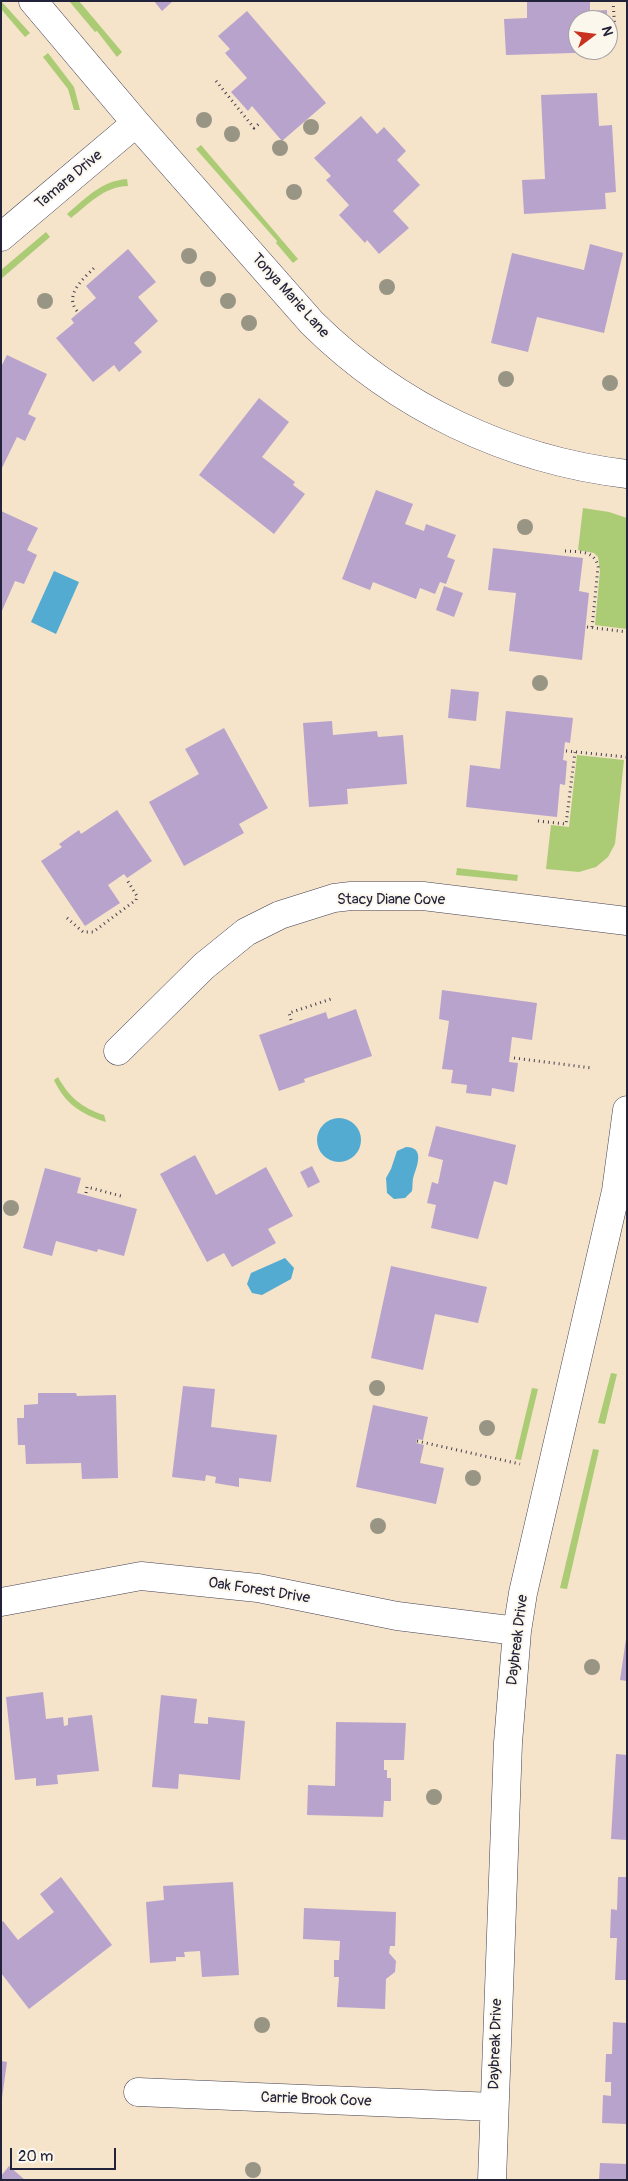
<!DOCTYPE html>
<style>
body{margin:0}
#map{position:relative;width:628px;height:2181px;overflow:hidden;background:#f5e3ca;font-family:Pangolin,sans-serif}
canvas{display:block}
.frame{position:absolute;inset:0;border:2px solid #22223b;pointer-events:none}
.north{position:absolute;left:568px;top:10px;width:50px;height:50px;box-sizing:border-box;background:#fbf7ec;border:1px solid #a4a2a5;border-radius:50%;rotate:75deg;font-size:14px;font-weight:700;line-height:20px;text-align:center;color:#22223b}
.north::after{content:'';display:block;margin:auto;width:18px;height:22px;background:#c8321e;clip-path:polygon(50% 0,100% 100%,50% 72%,0 100%)}
.scale{position:absolute;left:10px;top:2148px;width:106px;height:22px;box-sizing:border-box;border:2px solid #22223b;border-top:0;padding-left:6px;font-size:15px;line-height:18px;white-space:nowrap;color:#22223b;-webkit-text-stroke:4px #fbf7ec;paint-order:stroke}
</style>
<div id="map">
<canvas width="628" height="2181"></canvas>
<div class="frame"></div>
<div class="north">N</div>
<div class="scale">20 m</div>
</div>
<script>
const ctx = document.querySelector('canvas').getContext('2d');
ctx.lineJoin = 'round';
function paint(path, color) {
  ctx.fillStyle = color;
  ctx.fill(path, 'evenodd');
}
function stroke(path, color, width, dash) {
  ctx.strokeStyle = color;
  ctx.lineWidth = width;
  ctx.lineCap = dash ? 'butt' : 'round';
  ctx.setLineDash(dash || []);
  ctx.stroke(path);
}
function write(font, color, halo, rows, align = 'center') {
  ctx.font = font + ' Pangolin,sans-serif';
  ctx.lineWidth = 4;
  ctx.setLineDash([]);
  ctx.textBaseline = 'middle';
  ctx.strokeStyle = halo;
  ctx.fillStyle = color;
  for (const [text, x, y, turn = 0] of rows) {
    ctx.save();
    ctx.translate(x, y);
    ctx.rotate((+turn || 0) * Math.PI / 180);
    ctx.textAlign = isNaN(turn) ? turn : align;
    if (halo) ctx.strokeText(text, 0, 0);
    ctx.fillText(text, 0, 0);
    ctx.restore();
  }
}
const green = new Path2D(`
 M1,1L30,33L25,37L1,9Z
 M69,1H79L122,52L117,57L97,31L95,32Z
 M48,53L74,87L80,110H74L68,89L43,57Z
 M201,145L298,259L293,263L276,243L277,241L196,149Z
 M127,179L128,186C103,187 89,204 71,218L67,214C86,198 101,181 127,179Z
 M46,232L50,237L1,279V270Z
 M583,508L609,512L627,518V629L595,625L600,571L598,557L594,553L578,550Z
 M577,755L624,760L615,844L608,857L596,867L579,872L546,869L551,825L569,827Z
 M457,868L518,875L517,881L456,875Z
 M58,1077C69,1097 82,1108 104,1115L106,1122C81,1114 65,1104 54,1080Z
 M611,1373L617,1374L605,1424L598,1423Z
 M532,1388L538,1389L521,1460L515,1459Z
 M593,1449L599,1450L567,1589L560,1588Z`);
const water = new Path2D(`
 M54,571L79,582L56,634L31,622Z
 M317 1140a22 22 0 1 1 44 0a22 22 0 1 1-44 0Z
 M406,1147C424,1147 418,1164 414,1175C412,1180 413,1185 412,1191L405,1198L394,1199L387,1193L386,1178L391,1169L397,1151Z
 M285,1258L294,1268L291,1279L262,1295L252,1293L247,1284L251,1273Z`);
const building = new Path2D(`
 M154,1H173L162,11Z
 M527,1H590V11L607,10V20H578V50H607V52L506,55L504,19L527,18Z
 M247,11L326,103L282,141L252,106L248,111L231,92L247,78L225,53L230,49L218,36Z
 M597,93L599,126L612,125L616,192L605,193L606,209L524,214L522,180L545,179L541,95Z
 M361,116L377,134L384,127L406,151L397,160L420,185L393,211L409,228L379,254L367,240L365,243L339,215L349,205L326,180L331,176L314,158Z
 M590,244L623,253L604,333L537,317L528,352L491,343L512,253L584,270Z
 M128,249L156,282L138,297L158,321L134,343L142,352L119,372L114,365L93,382L56,338L74,323L71,319L96,298L86,286Z
 M7,355L47,374L28,414L36,418L25,441L17,437L1,470V367Z
 M259,398L289,422L262,457L295,482L293,485L305,494L274,534L199,475Z
 M376,490L413,504L405,524L424,531L426,524L456,535L447,557L455,560L446,584L440,582L435,594L420,588L416,599L373,582L370,590L342,579Z
 M1,511L38,528L27,550L37,555L24,584L15,581L1,613Z
 M493,548L583,558L579,591L589,593L582,660L509,651L516,593L488,590Z
 M444,586L463,593L454,617L436,610Z
 M451,689L479,692L476,721L448,718Z
 M506,711L573,718L570,743L565,742L563,760L567,761L565,785L560,784L557,817L466,807L470,765L500,769Z
 M332,721L333,735L377,731L378,737L403,735L407,784L347,789L348,804L309,807L303,723Z
 M224,728L268,808L239,824L244,833L184,866L149,802L199,774L185,749Z
 M117,810L152,861L127,878L124,874L108,885L120,903L85,926L41,861L62,847L59,844L79,830L81,834Z
 M442,990L537,1003L532,1040L512,1037L509,1062L518,1063L514,1092L492,1088L491,1096L466,1093L467,1085L451,1083L453,1070L442,1069L449,1021L439,1019Z
 M356,1009L372,1056L304,1079L305,1082L279,1091L259,1035L326,1012L328,1019Z
 M436,1126L516,1145L507,1185L494,1181L478,1239L431,1228L436,1205L427,1203L432,1182L438,1184L443,1160L428,1156Z
 M195,1155L216,1195L266,1167L293,1216L268,1229L276,1243L232,1267L224,1253L207,1262L160,1174Z
 M312,1166L320,1182L308,1188L300,1172Z
 M45,1168L81,1178L77,1193L137,1209L124,1256L98,1249L97,1252L56,1241L52,1256L23,1248Z
 M391,1266L487,1287L478,1323L435,1314L423,1370L371,1358Z
 M183,1386L215,1389L211,1427L277,1435L271,1482L239,1478V1487L215,1483L216,1477L206,1475L205,1481L172,1477Z
 M38,1393H76L77,1396L116,1395L118,1478L82,1479L81,1463L26,1464L25,1445H18L17,1418H24V1405L38,1404Z
 M373,1405L428,1417L423,1440L417,1439L416,1443L424,1445L420,1463L444,1468L436,1504L356,1487Z
 M626,1639H627V1681L620,1680Z
 M43,1692L46,1719L63,1717L64,1726L68,1725V1718L92,1715L99,1771L57,1775L58,1784L36,1786V1778L15,1780L6,1697Z
 M161,1695L197,1699L194,1723L208,1724V1717L245,1721L240,1780L179,1774L178,1789L152,1787Z
 M336,1722L406,1723L404,1760H384V1770H387V1778H391V1801H384L383,1817L307,1815L308,1785L335,1786Z
 M616,1754L627,1755V1840L611,1839Z
 M61,1877L112,1945L29,2009L1,1973V1923L3,1921L18,1940L54,1912L40,1894Z
 M618,1877H627V1980H615L617,1938H610L611,1909L617,1910Z
 M233,1882L239,1975L202,1977L200,1951L184,1952L185,1957H176V1961L150,1963L146,1902L164,1900L163,1886Z
 M304,1908L396,1912L395,1946H390L389,1953L396,1961L395,1972L386,1979L385,2009L337,2007L339,1977H334V1960H339L340,1941L303,1939Z
 M613,2022L627,2023V2124L602,2123L603,2095L611,2096V2082H605L606,2054H612Z
 M1,2061L7,2062L2,2098H1Z
 M600,2163L627,2164V2180H599Z
 M9,2166L25,2180H1V2176Z`);
const path = new Path2D(`
 M613,1L615,31
 M216,81L254,128L261,122
 M77,311C64,295 83,279 94,268
 M565,551C579,552 595,550 598,567L592,628
 M587,627L627,632
 M566,751L627,757
 M538,821L566,824L575,752
 M67,918L83,932H93L136,900L137,896L127,880
 M291,1020L289,1013L334,998
 M514,1058L592,1068
 M86,1193L87,1187L121,1196
 M417,1441L520,1464`);
const street = new Path2D(`
 M33,1L136,123L312,323C397,407 508,460 627,474
 M1,237L136,123
 M118,1051L204,966L246,932L280,915L334,898L351,896H423L627,921
 M1,1602L141,1576L258,1588L397,1616L517,1631
 M138,2092L494,2107
 M492,2180L508,1743L517,1631L523,1593L616,1191L627,1110`);
const trees = [
 [204,120],
 [311,127],
 [232,134],
 [280,148],
 [294,192],
 [189,256],
 [208,279],
 [387,287],
 [45,301],
 [228,301],
 [249,323],
 [506,379],
 [610,383],
 [525,527],
 [540,683],
 [11,1208],
 [377,1388],
 [487,1428],
 [473,1478],
 [378,1526],
 [592,1667],
 [434,1797],
 [262,2025],
 [253,2170]
];
const streetNames = [
 ["Tamara Drive",69,180,-40],
 ["Tonya Marie Lane",290,296,48],
 ["Stacy Diane Cove",391,900],
 ["Oak Forest Drive",259,1591,9],
 ["Daybreak Drive",518,1640,-83],
 ["Daybreak Drive",496,2044,-88],
 ["Carrie Brook Cove",316,2100,2]
];
paint(green, '#abcc74');
paint(water, '#54abd1');
paint(building, '#b8a3cd');
stroke(street, '#423f50', 29);
stroke(path, '#423f50', 3, [1, 4]);
stroke(street, '#fff', 28);
ctx.fillStyle = '#989585';
for (const [x, y] of trees) {
  ctx.beginPath();
  ctx.arc(x, y, 8, 0, 2 * Math.PI);
  ctx.fill();
}
write('15px', '#22223b', '#fbf7ec', streetNames);
</script>
